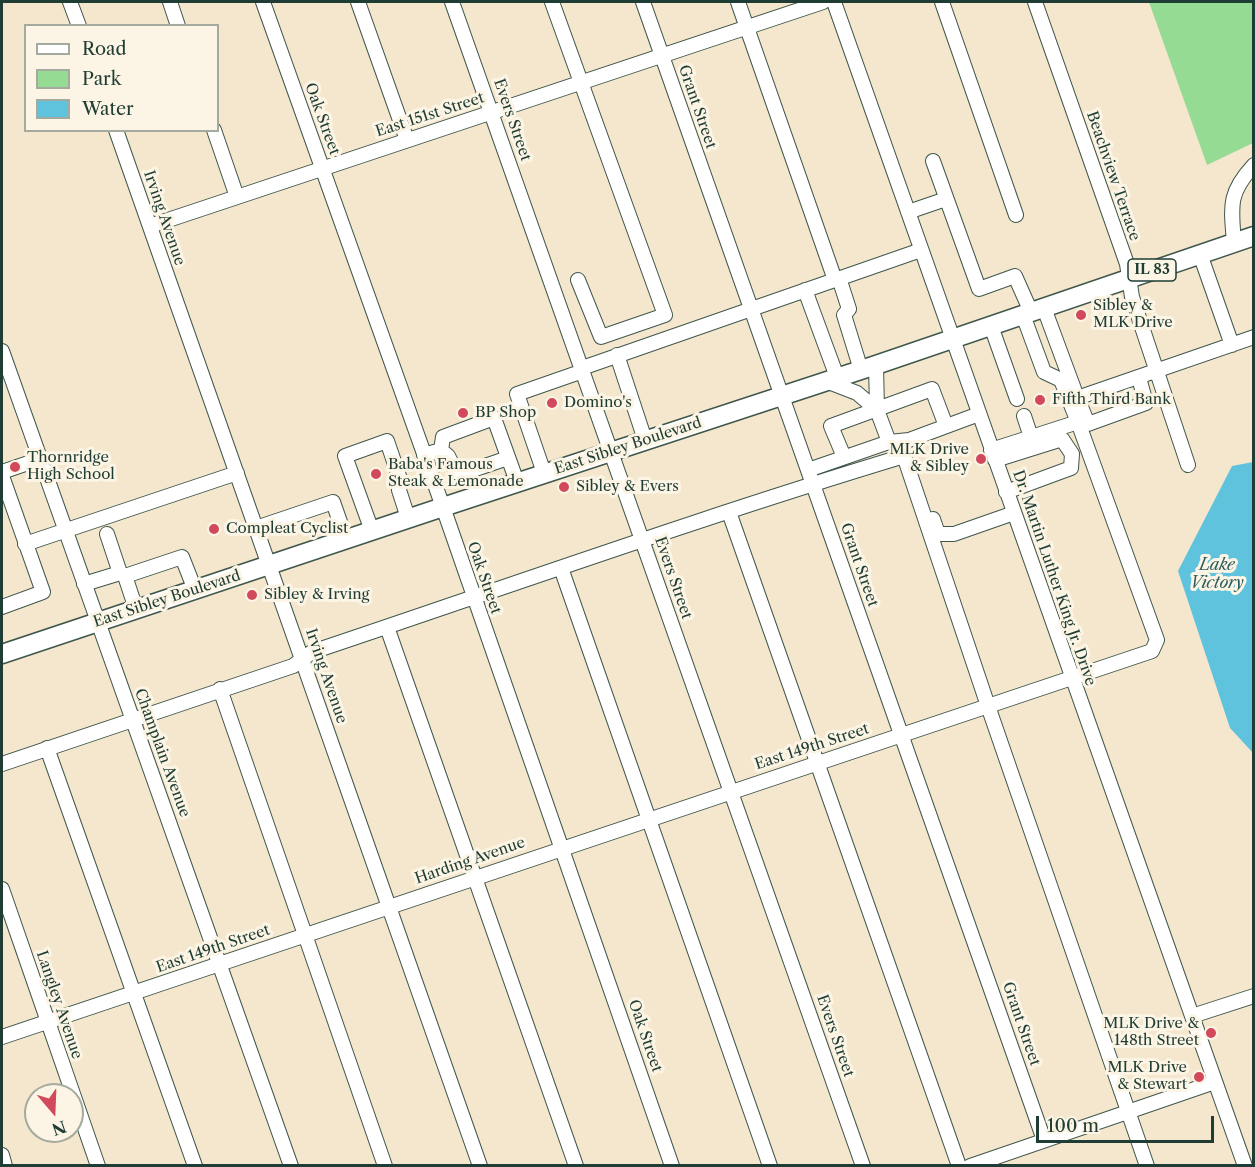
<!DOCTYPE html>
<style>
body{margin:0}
#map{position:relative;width:1255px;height:1167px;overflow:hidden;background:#f4e7cd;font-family:"Libre Caslon Text",serif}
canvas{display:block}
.frame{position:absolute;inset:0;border:3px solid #1f3d34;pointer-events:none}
.legend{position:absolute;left:24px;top:24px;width:195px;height:108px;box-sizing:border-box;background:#fcf5e5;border:2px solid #a4ab9e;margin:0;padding:8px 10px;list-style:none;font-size:18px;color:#1f3d34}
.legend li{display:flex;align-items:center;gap:12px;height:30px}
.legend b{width:30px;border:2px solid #a4ab9e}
.north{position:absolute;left:24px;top:1083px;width:60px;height:60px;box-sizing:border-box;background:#fcf5e5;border:2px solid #a4ab9e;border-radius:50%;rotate:161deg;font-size:16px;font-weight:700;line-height:24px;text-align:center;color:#1f3d34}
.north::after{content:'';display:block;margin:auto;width:21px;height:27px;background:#d1495b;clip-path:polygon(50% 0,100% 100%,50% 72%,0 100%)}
.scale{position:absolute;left:1036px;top:1116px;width:178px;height:27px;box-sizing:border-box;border:3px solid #1f3d34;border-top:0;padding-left:8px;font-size:18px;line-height:21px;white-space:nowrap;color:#1f3d34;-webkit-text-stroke:4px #fcf5e5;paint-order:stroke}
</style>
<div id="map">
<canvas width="1255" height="1167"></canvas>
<div class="frame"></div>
<ul class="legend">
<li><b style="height:8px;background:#fff"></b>Road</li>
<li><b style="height:16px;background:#95db94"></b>Park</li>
<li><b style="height:16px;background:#60c3de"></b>Water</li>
</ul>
<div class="north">N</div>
<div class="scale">100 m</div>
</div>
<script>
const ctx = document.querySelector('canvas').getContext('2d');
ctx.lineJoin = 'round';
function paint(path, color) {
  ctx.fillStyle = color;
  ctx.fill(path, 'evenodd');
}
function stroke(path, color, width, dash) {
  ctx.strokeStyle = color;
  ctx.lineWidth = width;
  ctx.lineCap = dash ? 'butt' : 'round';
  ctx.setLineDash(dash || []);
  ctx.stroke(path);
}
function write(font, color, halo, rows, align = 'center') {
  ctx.font = font + ' "Libre Caslon Text",serif';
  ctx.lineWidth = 6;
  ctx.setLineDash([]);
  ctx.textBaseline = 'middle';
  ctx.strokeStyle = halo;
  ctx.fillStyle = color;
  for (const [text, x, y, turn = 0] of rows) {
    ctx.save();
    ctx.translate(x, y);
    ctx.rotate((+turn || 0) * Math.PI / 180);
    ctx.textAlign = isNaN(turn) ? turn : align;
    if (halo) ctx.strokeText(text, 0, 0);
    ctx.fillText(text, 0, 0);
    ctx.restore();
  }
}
const green = new Path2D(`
 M1149,2H1253V143L1207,165Z`);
const water = new Path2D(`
 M1253,462H1254L1253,753L1230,728L1178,571L1232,466Z`);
const minor = new Path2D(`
 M70,2L79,26
 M170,2L178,26
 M263,2L443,507L672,1166
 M358,2L407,140
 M452,2L863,1166
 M552,2L665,315L601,337L578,280
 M643,2L1044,1140
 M738,2L835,280
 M834,2L1245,1166
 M942,2L1016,215
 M1035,2L1127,264L1132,297L1188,465
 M116,130L480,1166
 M214,130L237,197
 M933,161L979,289L1015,276L1031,312
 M908,212L946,199
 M150,226L823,2
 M1234,242C1231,206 1228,193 1254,165
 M1200,254L1232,345
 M839,278L849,309L844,315L861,370
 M805,290L837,377
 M1044,308L1074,389
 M991,326L1017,399
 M2,351L291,1166
 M617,355L645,440
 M876,365L877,410L889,442
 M582,368L921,250
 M826,381L857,393L877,410
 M1077,398L1254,337
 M1081,407L1088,424L1146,403L1139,378
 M1024,416L1031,437
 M441,450L448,456L456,472L470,471L508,458
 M991,450L1078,422L1061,380L1044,372L1023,315
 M424,455L441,450L443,437L494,418L517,482
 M844,457L831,426L932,389L946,426
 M995,460L1062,439L1072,454L1071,468L1006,492
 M808,470L889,442L909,440L979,414
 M2,472L40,459
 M544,473L517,394L583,371
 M2,476L43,592L2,607
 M729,512L959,1166
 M933,519L938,534H954L1014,513
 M256,528L333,502L346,539
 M372,531L345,456L387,441L400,479L399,490L408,518
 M25,544L237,473
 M561,568L770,1166
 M84,584L120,573L107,534
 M136,609L125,576L182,557L195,590
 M387,627L576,1166
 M220,689L385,1166
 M47,748L195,1166
 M2,764L293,666L312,652C509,586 705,516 904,456L988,706L1147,1166
 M2,889L98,1166
 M1192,1016L1254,996
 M2,1037L1152,651L1157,640L1078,422
 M2,1155L5,1166
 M970,1166L1215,1082`);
const major = new Path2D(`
 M2,654L443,507L876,365L1254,236`);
const markers = [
 [1081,315,6,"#d1495b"],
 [1040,400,6,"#d1495b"],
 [552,403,6,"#d1495b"],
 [463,413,6,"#d1495b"],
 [981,459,6,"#d1495b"],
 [15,467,6,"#d1495b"],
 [376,474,6,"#d1495b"],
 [564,487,6,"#d1495b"],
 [214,529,6,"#d1495b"],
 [252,595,6,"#d1495b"],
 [1211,1033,6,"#d1495b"],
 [1199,1077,6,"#d1495b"]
];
const shields = [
 [1152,270,48]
];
const shieldNames = [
 ["IL 83",1152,270]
];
const streetNames = [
 ["Grant Street",697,107,71],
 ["East 151st Street",430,115,-18],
 ["Oak Street",322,119,70],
 ["Evers Street",512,120,71],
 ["Beachview Terrace",1113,176,71],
 ["Irving Avenue",164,218,71],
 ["East Sibley Boulevard",628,446,-18],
 ["Grant Street",859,565,71],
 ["Oak Street",484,578,71],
 ["Evers Street",673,578,71],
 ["Dr. Martin Luther King Jr. Drive",1054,578,71],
 ["East Sibley Boulevard",167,599,-18],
 ["Irving Avenue",326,676,71],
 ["East 149th Street",812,747,-18],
 ["Champlain Avenue",162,753,70],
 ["Harding Avenue",470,861,-19],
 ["East 149th Street",213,949,-19],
 ["Langley Avenue",59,1005,71],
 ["Grant Street",1021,1024,71],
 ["Oak Street",645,1036,71],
 ["Evers Street",835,1036,71]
];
const poiNames = [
 ["Sibley &",1093,306],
 ["MLK Drive",1093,323],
 ["Fifth Third Bank",1052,400],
 ["Domino's",564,403],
 ["BP Shop",475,413],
 ["MLK Drive",969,450,"right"],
 ["& Sibley",969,467,"right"],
 ["Thornridge",27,458],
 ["High School",27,475],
 ["Baba's Famous",388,465],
 ["Steak & Lemonade",388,482],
 ["Sibley & Evers",576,487],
 ["Compleat Cyclist",226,529],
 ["Sibley & Irving",264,595],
 ["MLK Drive &",1199,1024,"right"],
 ["148th Street",1199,1041,"right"],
 ["MLK Drive",1187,1068,"right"],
 ["& Stewart",1187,1085,"right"]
];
const waterNames = [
 ["Lake",1217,565],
 ["Victory",1217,583]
];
paint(green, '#95db94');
paint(water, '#60c3de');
stroke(minor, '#3f564b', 16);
stroke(major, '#3f564b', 21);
stroke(minor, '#fff', 14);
stroke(major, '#fff', 18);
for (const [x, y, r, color] of markers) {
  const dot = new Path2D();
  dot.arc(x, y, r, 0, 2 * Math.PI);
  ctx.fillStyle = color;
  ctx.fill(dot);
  stroke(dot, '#fcf5e5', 2);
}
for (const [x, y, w] of shields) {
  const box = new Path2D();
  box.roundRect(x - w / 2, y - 11, w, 22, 4.5);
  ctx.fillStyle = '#fcf5e5';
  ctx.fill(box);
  stroke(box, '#1f3d34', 1.5);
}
write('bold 14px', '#1f3d34', null, shieldNames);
write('15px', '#1f3d34', '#fcf5e5', streetNames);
write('15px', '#1f3d34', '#fcf5e5', poiNames, 'left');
write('italic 16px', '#2f5e5e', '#fcf5e5', waterNames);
</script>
